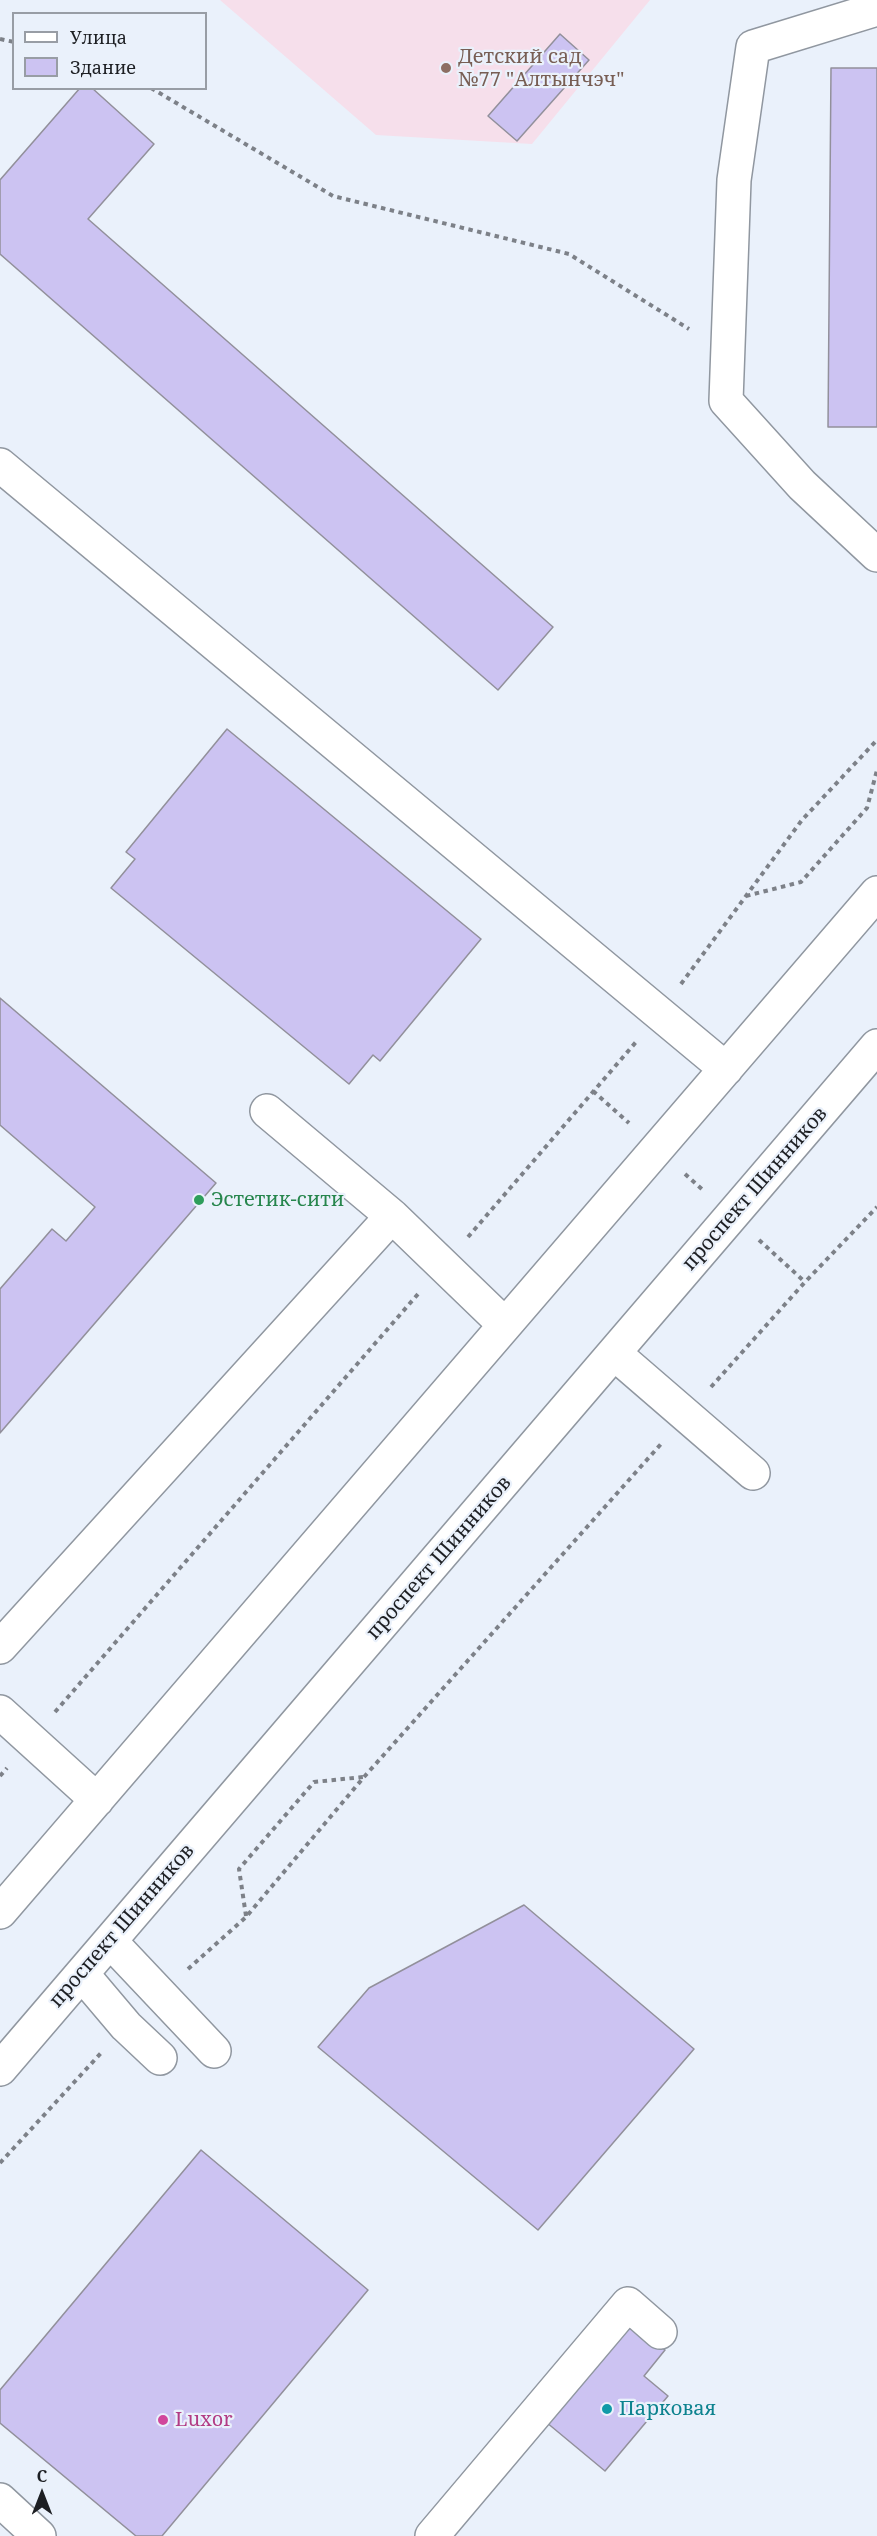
<!DOCTYPE html>
<meta charset="utf-8">
<style>
body{margin:0}
#map{position:relative;width:877px;height:2536px;overflow:hidden;background:#eaf1fb;font-family:"Noto Serif",serif}
canvas{display:block}
.legend{position:absolute;left:12px;top:12px;width:195px;height:78px;box-sizing:border-box;background:#eaf1fb;border:2px solid #989da5;margin:0;padding:8px 10px;list-style:none;font-size:18px;color:#1d1f23}
.legend li{display:flex;align-items:center;gap:12px;height:30px}
.legend b{width:30px;border:2px solid #989da5}
.north{position:absolute;left:12px;top:2464px;width:60px;height:60px;-webkit-text-stroke:4px #eaf1fb;paint-order:stroke;rotate:0deg;font-size:16px;font-weight:700;line-height:24px;text-align:center;color:#1d1f23}
.north::after{content:'';display:block;margin:auto;width:21px;height:27px;background:#1d1f23;clip-path:polygon(50% 0,100% 100%,50% 72%,0 100%)}
</style>
<div id="map">
<canvas width="877" height="2536"></canvas>
<ul class="legend">
<li><b style="height:8px;background:#fff"></b>Улица</li>
<li><b style="height:16px;background:#ccc3f2"></b>Здание</li>
</ul>
<div class="north">С</div>
</div>
<script>
const ctx = document.querySelector('canvas').getContext('2d');
ctx.lineJoin = 'round';
function paint(path, color) {
  ctx.fillStyle = color;
  ctx.fill(path, 'evenodd');
}
function stroke(path, color, width, dash) {
  ctx.strokeStyle = color;
  ctx.lineWidth = width;
  ctx.lineCap = dash ? 'butt' : 'round';
  ctx.setLineDash(dash || []);
  ctx.stroke(path);
}
function write(font, color, halo, rows, align = 'center') {
  ctx.font = font + ' "Noto Serif",serif';
  ctx.lineWidth = 4.5;
  ctx.setLineDash([]);
  ctx.textBaseline = 'middle';
  ctx.strokeStyle = halo;
  ctx.fillStyle = color;
  for (const [text, x, y, turn = 0] of rows) {
    ctx.save();
    ctx.translate(x, y);
    ctx.rotate((+turn || 0) * Math.PI / 180);
    ctx.textAlign = isNaN(turn) ? turn : align;
    if (halo) ctx.strokeText(text, 0, 0);
    ctx.fillText(text, 0, 0);
    ctx.restore();
  }
}
const education = new Path2D(`
 M220,0H650L532,144L376,135Z`);
const building = new Path2D(`
 M560,34L589,60L517,141L488,116Z
 M831,68H877V427H828Z
 M80,88H92L154,144L88,219L553,627L498,690L0,254V180Z
 M227,729L481,939L380,1061L373,1055L349,1084L111,888L135,859L126,852Z
 M0,998L216,1183L0,1433V1289L52,1229L66,1241L95,1207L0,1125Z
 M524,1905L694,2049L538,2230L318,2047L369,1988Z
 M201,2150L368,2290L162,2536H136L0,2423V2390Z
 M631,2321L665,2350L644,2376L668,2396L605,2471L546,2422Z`);
const path = new Path2D(`
 M0,39L14,42
 M151,88L333,196L569,254L689,329
 M746,896L801,882L867,808L877,770
 M681,984L802,820L877,740
 M593,1091L629,1123
 M685,1174L704,1191
 M468,1237L636,1042
 M759,1240L805,1282
 M711,1387L805,1282L877,1207
 M55,1712L418,1294
 M0,1776L7,1768
 M246,1916L239,1869L314,1782L363,1777
 M188,1969L246,1917L364,1777L661,1444
 M0,2163L101,2053`);
const minor = new Path2D(`
 M877,9L753,47L734,180L726,401L802,485L877,555
 M0,465L726,1069
 M267,1111L392,1216L505,1325
 M614,1353L753,1473
 M0,1647L392,1216
 M0,1712L97,1800
 M0,1912L877,893
 M110,1941L214,2051
 M82,1974L126,2026L160,2058
 M0,2069L877,1046
 M0,2500L39,2536
 M432,2536L628,2304L660,2332`);
const markers = [
 [446,68,6,"#8d6e63"],
 [199,1200,6,"#2e9e5b"],
 [607,2409,6,"#0f9aa8"],
 [163,2420,6,"#d1479c"]
];
const educationNames = [
 ["Детский сад",458,57],
 ["№77 \"Алтынчэч\"",458,80]
];
const streetNames = [
 ["проспект Шинников",755,1189,-49],
 ["проспект Шинников",439,1558,-49],
 ["проспект Шинников",122,1926,-49]
];
const leisureNames = [
 ["Эстетик-сити",211,1200]
];
const cultureNames = [
 ["Парковая",619,2409]
];
const hotelNames = [
 ["Luxor",175,2420]
];
paint(education, '#f6dfeb');
paint(building, '#ccc3f2');
stroke(building, '#92909b', 1.5);
stroke(minor, '#9097a0', 36);
stroke(path, '#7d8188', 4, [4.5, 4.5]);
stroke(minor, '#fff', 33);
for (const [x, y, r, color] of markers) {
  const dot = new Path2D();
  dot.arc(x, y, r, 0, 2 * Math.PI);
  ctx.fillStyle = color;
  ctx.fill(dot);
  stroke(dot, '#eaf1fb', 2);
}
write('20px', '#785e54', '#eaf1fb', educationNames, 'left');
write('20px', '#1d1f23', '#eaf1fb', streetNames);
write('20px', '#27864d', '#eaf1fb', leisureNames, 'left');
write('20px', '#0d838f', '#eaf1fb', cultureNames, 'left');
write('20px', '#b23c85', '#eaf1fb', hotelNames, 'left');
</script>
